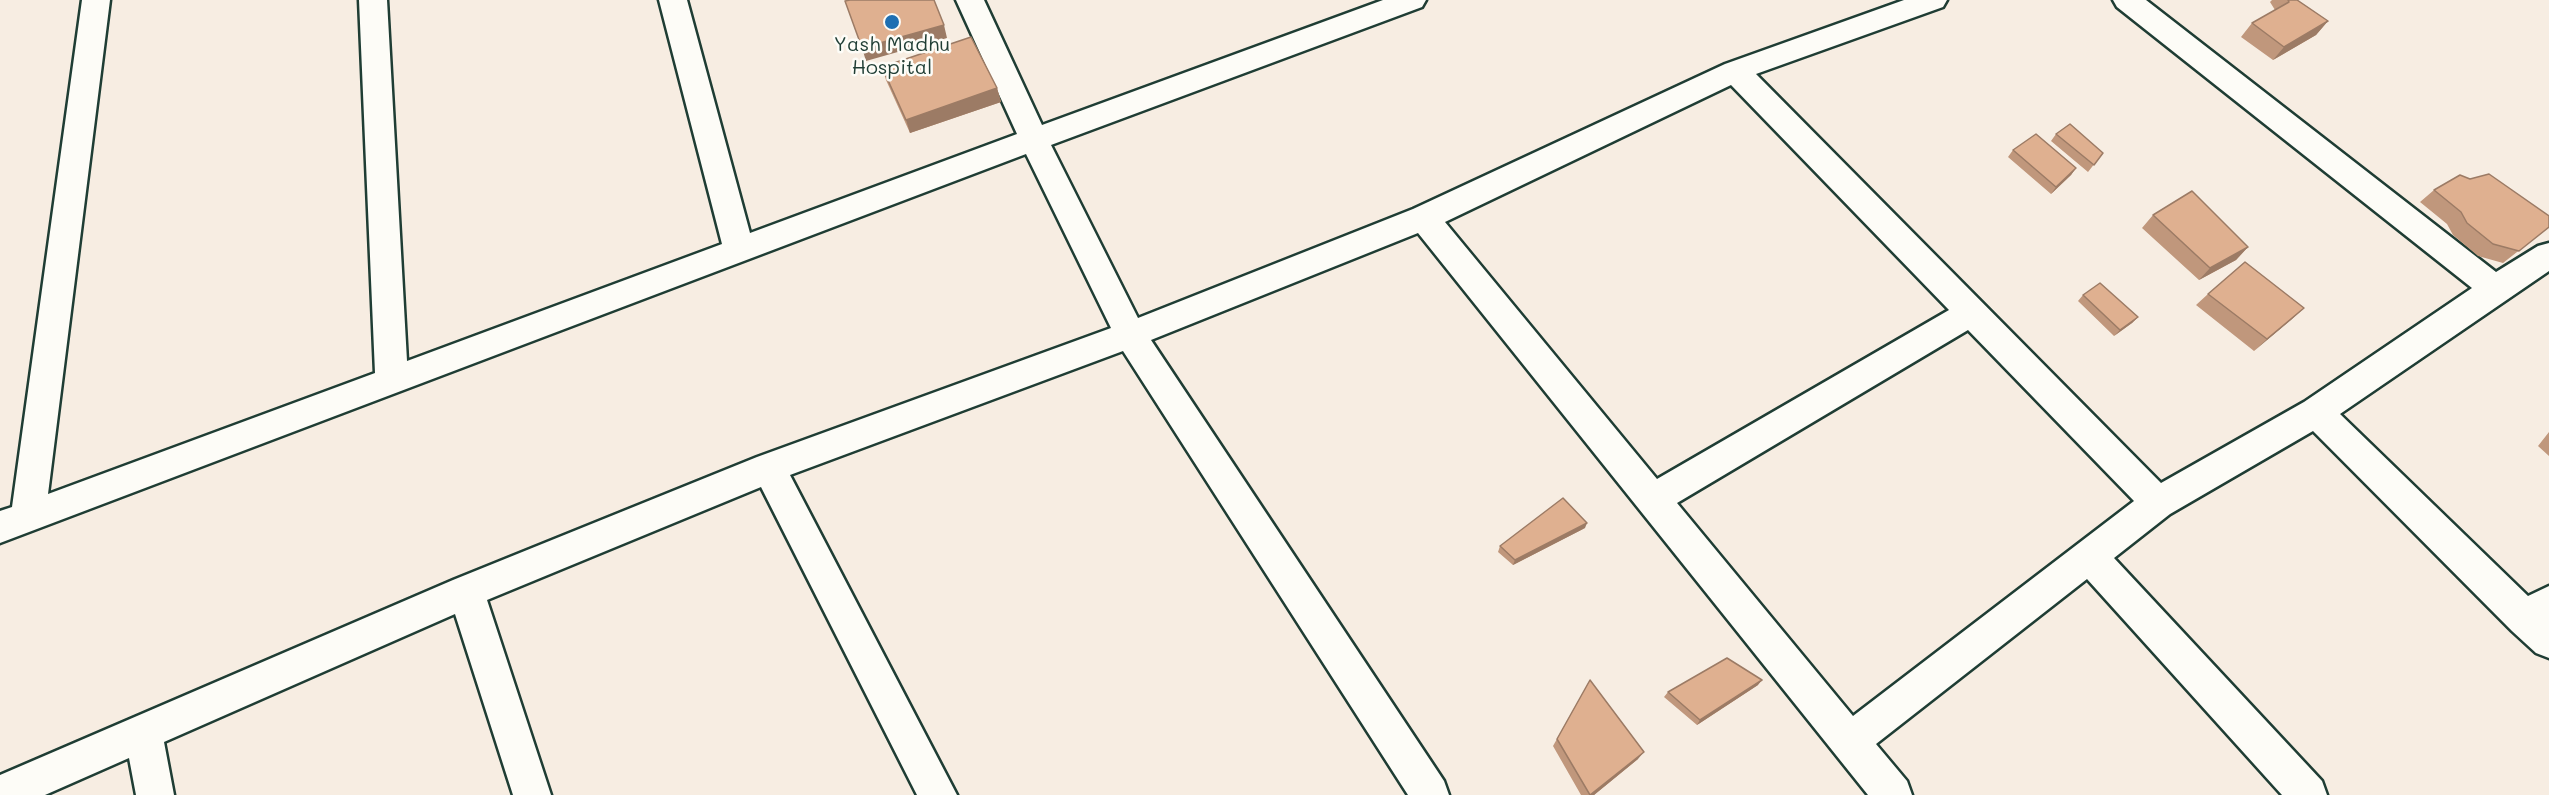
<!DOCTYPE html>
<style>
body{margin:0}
canvas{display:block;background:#f7ede2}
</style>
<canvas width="2549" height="795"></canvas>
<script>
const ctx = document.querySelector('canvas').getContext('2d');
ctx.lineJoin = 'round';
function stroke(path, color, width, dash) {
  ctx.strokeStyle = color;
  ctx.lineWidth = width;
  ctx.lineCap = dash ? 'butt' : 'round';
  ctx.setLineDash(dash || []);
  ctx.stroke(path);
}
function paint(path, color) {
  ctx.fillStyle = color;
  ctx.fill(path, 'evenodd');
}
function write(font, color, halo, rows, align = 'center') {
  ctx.font = font + ' Mali,sans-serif';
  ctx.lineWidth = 5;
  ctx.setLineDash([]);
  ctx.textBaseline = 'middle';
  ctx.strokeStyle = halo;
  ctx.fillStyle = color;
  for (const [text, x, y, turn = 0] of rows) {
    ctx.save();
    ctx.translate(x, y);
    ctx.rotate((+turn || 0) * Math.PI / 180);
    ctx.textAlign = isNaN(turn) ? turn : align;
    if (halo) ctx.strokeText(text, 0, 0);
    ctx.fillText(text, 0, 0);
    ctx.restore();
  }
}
const minor = new Path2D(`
 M82,0H110L48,494L375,373L359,0H387L407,361L722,244L659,0H687L750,233L1017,134L956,0H984L1042,125L1383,0H1426L1422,7L1051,145L1138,318L1413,209L1725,64L1904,0H1947L1943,7L1756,74L2161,483L2304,402L2472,288L2117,7L2113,0H2146L2496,272L2538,246L2549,243V271L2340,414L2528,596L2549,586V658L2536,653L2512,631L2313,431L2170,514L2114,558L2322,781L2327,795H2282L2087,579L1876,744L1907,781L1912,795H1868L1418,233L1151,340L1444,781L1449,795H1408L1123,351L790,475L957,795H917L761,487L487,600L551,795H513L455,614L164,742L174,795H136L129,758L45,795H0V775L453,580L757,457L1111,328L1026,154L0,543V511L12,507ZM1731,85L1949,310L1657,479L1445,222ZM1968,330L2134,501L1853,716L1677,503Z`);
const wall = new Path2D(`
 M2272,0H2297L2328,21L2316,35L2273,60L2241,37L2252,23L2275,10L2270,2Z
 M882,67L997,88L1001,102L910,133L886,80Z
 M2056,134L2103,153L2088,172L2051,141Z
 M2013,150L2076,168L2071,175L2051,194L2008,157Z
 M2434,190L2549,227L2503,263L2478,256L2453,235L2447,224L2420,202Z
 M2153,215L2248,247L2236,260L2199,280L2142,228Z
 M2208,294L2304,308L2254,351L2196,305Z
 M2083,295L2138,317L2132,323L2114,336L2078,301Z
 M2549,432V456L2538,446Z
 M1585,528L1513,565L1498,552L1500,546Z
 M1590,680L1638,759L1594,795H1581L1553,746Z
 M1758,685L1697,725L1664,697L1668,692Z`);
const shadedWall = new Path2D(`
 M2328,21L2316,35L2273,60L2284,47Z
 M944,25L947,38L866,61L862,48Z
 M997,88L1001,102L910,133L906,120Z
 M2076,168L2071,175L2051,194L2056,187Z
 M2248,247L2236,260L2199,280L2210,268Z
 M2304,308L2291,320L2254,351L2267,339Z
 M2138,317L2132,323L2114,336L2120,330Z
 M1587,523L1585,528L1513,565L1515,560Z
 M1762,680L1758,685L1697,725L1700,720Z
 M1644,752L1638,759L1594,795H1590Z`);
const building = new Path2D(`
 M850,0H934L944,25L862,48L845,1Z
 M2288,0H2297L2328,21L2284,47L2252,23L2289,2Z
 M971,37L997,88L906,120L882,67Z
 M2070,124L2103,153L2094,165L2056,134Z
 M2036,134L2076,168L2056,187L2013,150Z
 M2489,174L2549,216V227L2519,251L2493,244L2467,223L2461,212L2434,190L2460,175L2470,179Z
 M2192,191L2248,247L2210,268L2153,215Z
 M2245,262L2304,308L2267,339L2208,294Z
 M2100,283L2138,317L2120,330L2083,295Z
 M1563,498L1587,523L1515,560L1500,546Z
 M1727,658L1762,680L1700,720L1668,692Z
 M1590,680L1644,752L1590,795L1557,739Z`);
const markers = [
 [892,22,8,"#1f6fb2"]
];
const poiNames = [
 ["Yash Madhu",892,45],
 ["Hospital",892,68]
];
stroke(minor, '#1f3d34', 5);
paint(minor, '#fdfcf7');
paint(wall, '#c0977c');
paint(shadedWall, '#9c7b65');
paint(building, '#dfb090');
stroke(building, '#9c7b65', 1.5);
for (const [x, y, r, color] of markers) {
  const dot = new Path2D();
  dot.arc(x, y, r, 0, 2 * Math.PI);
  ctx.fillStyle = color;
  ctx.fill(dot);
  stroke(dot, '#fdfcf7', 2);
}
write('20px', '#1f3d34', '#fdfcf7', poiNames);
</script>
